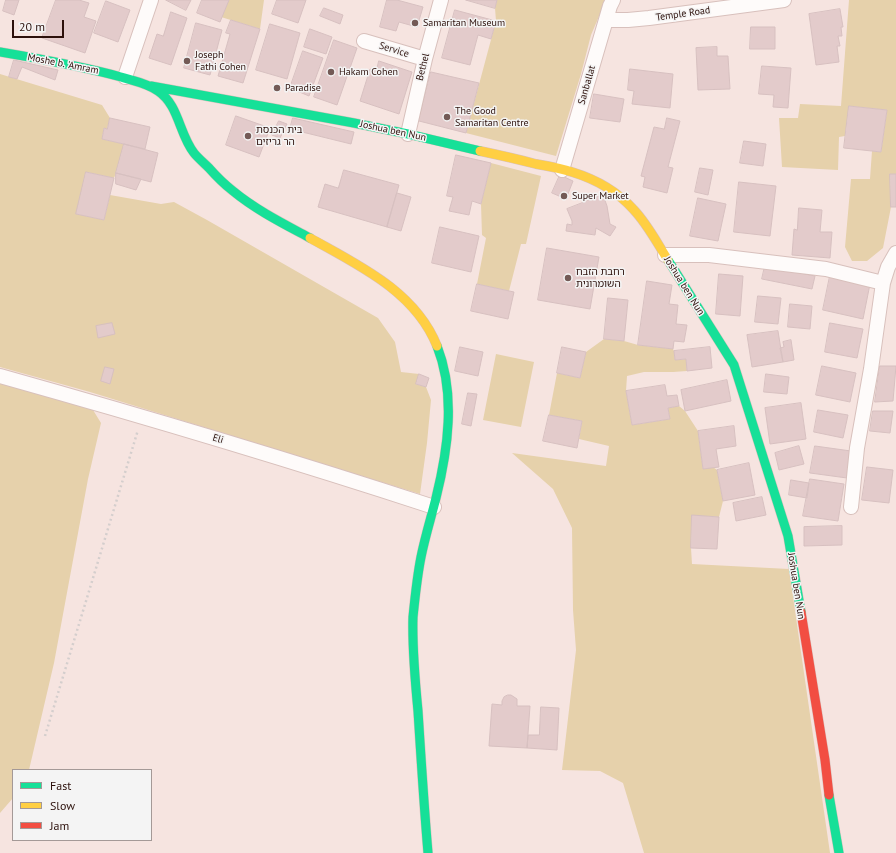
<!DOCTYPE html>
<meta charset="utf-8">
<style>
body{margin:0}
#map{position:relative;width:896px;height:853px;overflow:hidden;background:#f6e4e0;font-family:"PT Sans",sans-serif}
canvas{display:block}
.legend{position:absolute;left:12px;top:769px;width:140px;height:72px;box-sizing:border-box;background:#f4f4f4;border:1px solid #a49997;margin:0;padding:5px 7px;list-style:none;font-size:12px;color:#2c100b}
.legend li{display:flex;align-items:center;gap:8px;height:20px}
.legend b{width:20px;border:1px solid #a49997}
.scale{position:absolute;left:12px;top:20px;width:52px;height:18px;box-sizing:border-box;border:2px solid #2c100b;border-top:0;padding-left:5px;font-size:12px;line-height:14px;white-space:nowrap;color:#2c100b;-webkit-text-stroke:3px #f4f4f4;paint-order:stroke}
</style>
<div id="map">
<canvas width="896" height="853"></canvas>
<ul class="legend">
<li><b style="height:5px;background:#16e098"></b>Fast</li>
<li><b style="height:5px;background:#ffcf43"></b>Slow</li>
<li><b style="height:5px;background:#f24e42"></b>Jam</li>
</ul>
<div class="scale">20 m</div>
</div>
<script>
const ctx = document.querySelector('canvas').getContext('2d');
ctx.lineJoin = 'round';
function paint(path, color) {
  ctx.fillStyle = color;
  ctx.fill(path, 'evenodd');
}
function stroke(path, color, width, dash) {
  ctx.strokeStyle = color;
  ctx.lineWidth = width;
  ctx.lineCap = dash ? 'butt' : 'round';
  ctx.setLineDash(dash || []);
  ctx.stroke(path);
}
function write(font, color, halo, rows, align = 'center') {
  ctx.font = font + ' "PT Sans","Noto Sans Hebrew",sans-serif';
  ctx.lineWidth = 3;
  ctx.setLineDash([]);
  ctx.textBaseline = 'middle';
  ctx.strokeStyle = halo;
  ctx.fillStyle = color;
  for (const [text, x, y, turn = 0] of rows) {
    ctx.save();
    ctx.translate(x, y);
    ctx.rotate((+turn || 0) * Math.PI / 180);
    ctx.textAlign = isNaN(turn) ? turn : align;
    if (halo) ctx.strokeText(text, 0, 0);
    ctx.fillText(text, 0, 0);
    ctx.restore();
  }
}
const green = new Path2D(`
 M229,0H264L260,29L221,17Z
 M497,0H606L591,35L581,74L556,156L466,133L496,21L495,8Z
 M849,0H896V174H890L891,207L883,248L867,261H852L845,247L851,179H870L872,151L881,152L887,110L849,106L845,136L839,137L838,170L782,167L779,118H798L800,104L841,106Z
 M0,74L102,105L110,118L107,129L104,128L102,139L124,144L116,173L114,178L86,172L77,214L104,220L110,195L161,204L174,202L207,220L378,318L395,342L401,372L419,374L416,384L426,387L431,400L427,443L420,494L90,392L0,367Z
 M491,163L541,176L526,244H521L509,291L477,284L486,238L482,235L481,204Z
 M604,339L624,341L638,345L673,349L674,351L675,360L686,359L687,371L673,372H644L627,376L626,391L632,425L670,419L668,408L679,406L685,411L698,431L703,469L713,467L717,470L723,501L719,517L692,516L691,548L692,564L789,569L830,853H644L623,783L600,771L562,770L576,650L573,610L572,528L553,489L512,453L606,466L609,446L579,439L582,421L549,415L557,373L580,378L586,352Z
 M496,354L534,362L521,427L483,420Z
 M0,383L93,410L101,423L88,479L54,663L29,770H13V798L0,813Z`);
const building = new Path2D(`
 M6,0H19L14,15L3,11Z
 M56,0H79L89,3L84,17L96,21L85,53L42,38Z
 M166,0H191L186,10Z
 M202,0H229L220,22L197,13Z
 M277,0H306L298,23L272,14Z
 M387,0H397L423,7L417,27L399,22L396,31L380,27Z
 M466,0H497L495,8Z
 M106,1L130,10L118,42L94,33Z
 M324,8L343,15L340,24L320,16Z
 M840,9L843,27H841L842,36H838L840,46H837L839,62L816,65L809,14Z
 M455,10L496,21L491,39L478,35L470,65L442,58Z
 M171,12L187,18L171,65L149,58L157,34L163,36Z
 M231,20L260,29L243,83L218,76L230,34L226,33Z
 M196,23L222,30L210,75L184,68Z
 M270,24L300,33L287,79L256,70Z
 M751,27H775V49H750Z
 M310,29L332,37L326,54L304,47Z
 M334,40L357,48L337,105L314,97Z
 M717,47V56H728L730,89L698,90L696,48Z
 M303,51L323,58L309,96L290,88Z
 M14,60L58,70L55,80L22,67L17,79L9,77Z
 M379,61L412,72L399,114L360,101L370,69L376,71Z
 M762,66L791,68L788,108L773,107L774,95L759,94Z
 M630,69L673,74L670,108L632,104L634,91L628,90Z
 M431,72L479,83L466,133L419,121Z
 M594,94L624,99L620,122L590,118Z
 M849,106L887,110L881,152L844,148Z
 M236,116L270,128L259,157L226,145Z
 M110,118L150,127L145,149L102,139L104,128L107,129Z
 M293,118L354,132L351,144L290,129Z
 M667,118L680,121L668,167L673,168L667,193L643,187L645,177L641,176L654,127L664,129Z
 M279,121L287,124L280,138L272,135Z
 M744,141L766,144L763,166L740,163Z
 M124,144L158,153L151,182L116,173Z
 M456,155L491,163L481,204L472,201L469,215L449,211L453,197L447,196Z
 M700,168L713,170L708,195L695,192Z
 M344,170L399,185L387,227L318,207L325,184L338,188Z
 M86,172L114,178L104,220L76,214Z
 M116,173L141,179L136,190L116,184Z
 M890,174H896V207H891Z
 M560,175L573,181L566,199L552,193Z
 M739,182L776,186L770,236L734,232Z
 M397,193L411,197L401,231L387,227Z
 M603,195L607,206L610,224L616,227L610,236L596,228L595,235L566,231L567,224L572,225V221L567,209Z
 M698,198L726,204L718,241L690,236Z
 M799,208L822,210L820,232H832L830,258L792,255L794,229L797,230Z
 M440,227L479,236L471,272L432,263Z
 M547,248L599,257L590,309L538,300Z
 M765,266L815,276L812,289L762,279Z
 M719,274L743,276L740,316L716,314Z
 M830,276L870,284L863,319L823,310Z
 M647,281L672,285L669,304L678,305L676,324L687,325L684,342L674,341L673,349L638,345Z
 M477,284L514,292L508,319L471,311Z
 M758,296L781,298L778,324L755,322Z
 M608,298L628,300L624,341L604,339Z
 M790,304L812,306L810,329L788,327Z
 M112,323L115,334L98,338L96,326Z
 M830,323L863,329L857,358L825,352Z
 M778,331L783,362L752,367L747,335Z
 M791,340L794,360L783,362L780,348L784,347L783,342Z
 M460,347L483,352L478,376L455,371Z
 M562,347L586,352L580,378L557,373Z
 M710,347L712,368L687,371L686,359L675,360L674,351Z
 M822,366L856,373L850,402L816,395Z
 M880,366H896L893,401L875,402Z
 M105,367L114,369L110,384L101,381Z
 M419,374L429,378L426,387L416,384Z
 M766,374L789,377L787,394L764,392Z
 M727,380L731,401L685,411L681,390Z
 M665,385L667,396L677,395L679,406L668,408L670,419L632,425L626,391Z
 M468,393L477,394L471,426L462,424Z
 M801,403L806,439L770,444L765,408Z
 M818,410L848,415L843,438L814,432Z
 M873,411H893L890,433L870,431Z
 M549,415L582,421L577,448L543,441Z
 M734,426L736,446L716,449L719,467L703,469L698,431Z
 M799,446L804,464L779,470L775,453Z
 M815,446L851,451L847,478L810,473Z
 M749,463L755,495L723,501L717,470Z
 M867,467L893,470L889,503L862,500Z
 M810,479L844,484L838,521L803,516Z
 M791,480L809,483L807,498L789,495Z
 M762,497L766,515L736,521L733,503Z
 M692,515L719,517L717,549L691,548Z
 M842,526V545L804,546V527Z
 M508,695H511L517,699V706H530L527,748L489,746L492,704L502,705V701L504,697Z
 M541,707L559,708L557,750L527,748L528,735H539Z`);
const path = new Path2D(`
 M45,736L138,430`);
const street = new Path2D(`
 M606,20H628L649,18L784,0
 M364,41L425,59
 M125,77L151,0
 M408,134L425,59L441,0
 M562,170L610,6L613,0
 M665,255H709L826,269L883,283
 M0,376C146,417 290,460 434,507
 M851,507L857,448L871,369L883,283L888,267L896,253`);
const fast = new Path2D(`
 M0,52C41,59 81,66 121,77C134,81 147,83 158,91C179,105 179,134 194,153C198,158 204,163 209,168C216,176 224,184 233,191C256,210 284,224 310,238
 M151,86L354,123L408,134L480,151
 M668,260L734,365L788,536L801,612
 M829,795L839,853
 M428,853C424,806 421,758 418,711C415,680 412,648 413,617C415,597 417,577 421,557C425,537 431,518 436,498C448,450 456,394 437,346`);
const slow = new Path2D(`
 M480,151C499,155 517,159 536,164C548,166 560,168 572,172C595,179 618,192 634,210C648,225 657,243 668,260
 M310,238C358,265 415,291 437,346`);
const jam = new Path2D(`
 M801,612L825,760L829,795`);
const markers = [
 [415,23,4,"#735a56"],
 [187,61,4,"#735a56"],
 [331,72,4,"#735a56"],
 [277,88,4,"#735a56"],
 [447,117,4,"#735a56"],
 [248,136,4,"#735a56"],
 [564,196,4,"#735a56"],
 [568,278,4,"#735a56"]
];
const streetNames = [
 ["Temple Road",683,14,-8],
 ["Service",394,50,17],
 ["Moshe b. 'Amram",63,64,11],
 ["Bethel",423,67,-76],
 ["Sanballat",587,85,-74],
 ["Joshua ben Nun",393,131,12],
 ["Joshua ben Nun",684,286,58],
 ["Eli",218,439,17],
 ["Joshua ben Nun",796,586,81]
];
const poiNames = [
 ["Samaritan Museum",423,23],
 ["Joseph",195,55],
 ["Fathi Cohen",195,67],
 ["Hakam Cohen",339,72],
 ["Paradise",285,88],
 ["The Good",455,111],
 ["Samaritan Centre",455,123],
 ["בית הכנסת",256,130],
 ["הר גריזים",256,142],
 ["Super Market",572,196],
 ["רחבת הזבח",576,272],
 ["השומרונית",576,284]
];
paint(green, '#e6d1ab');
paint(building, '#e3cbcb');
stroke(building, '#d7c0c0', 1);
stroke(street, '#d8c0bc', 16);
stroke(fast, '#d8c0bc', 10);
stroke(slow, '#d8c0bc', 10);
stroke(jam, '#d8c0bc', 10);
stroke(path, '#d4cecd', 2.5, [2, 3]);
stroke(street, '#fefbfa', 14);
stroke(fast, '#16e098', 9);
stroke(slow, '#ffcf43', 9);
stroke(jam, '#f24e42', 9);
for (const [x, y, r, color] of markers) {
  const dot = new Path2D();
  dot.arc(x, y, r, 0, 2 * Math.PI);
  ctx.fillStyle = color;
  ctx.fill(dot);
  stroke(dot, '#f4f4f4', 1.5);
}
write('10px', '#2c100b', '#f4f4f4', streetNames);
write('10px', '#2c100b', '#f4f4f4', poiNames, 'left');
</script>
